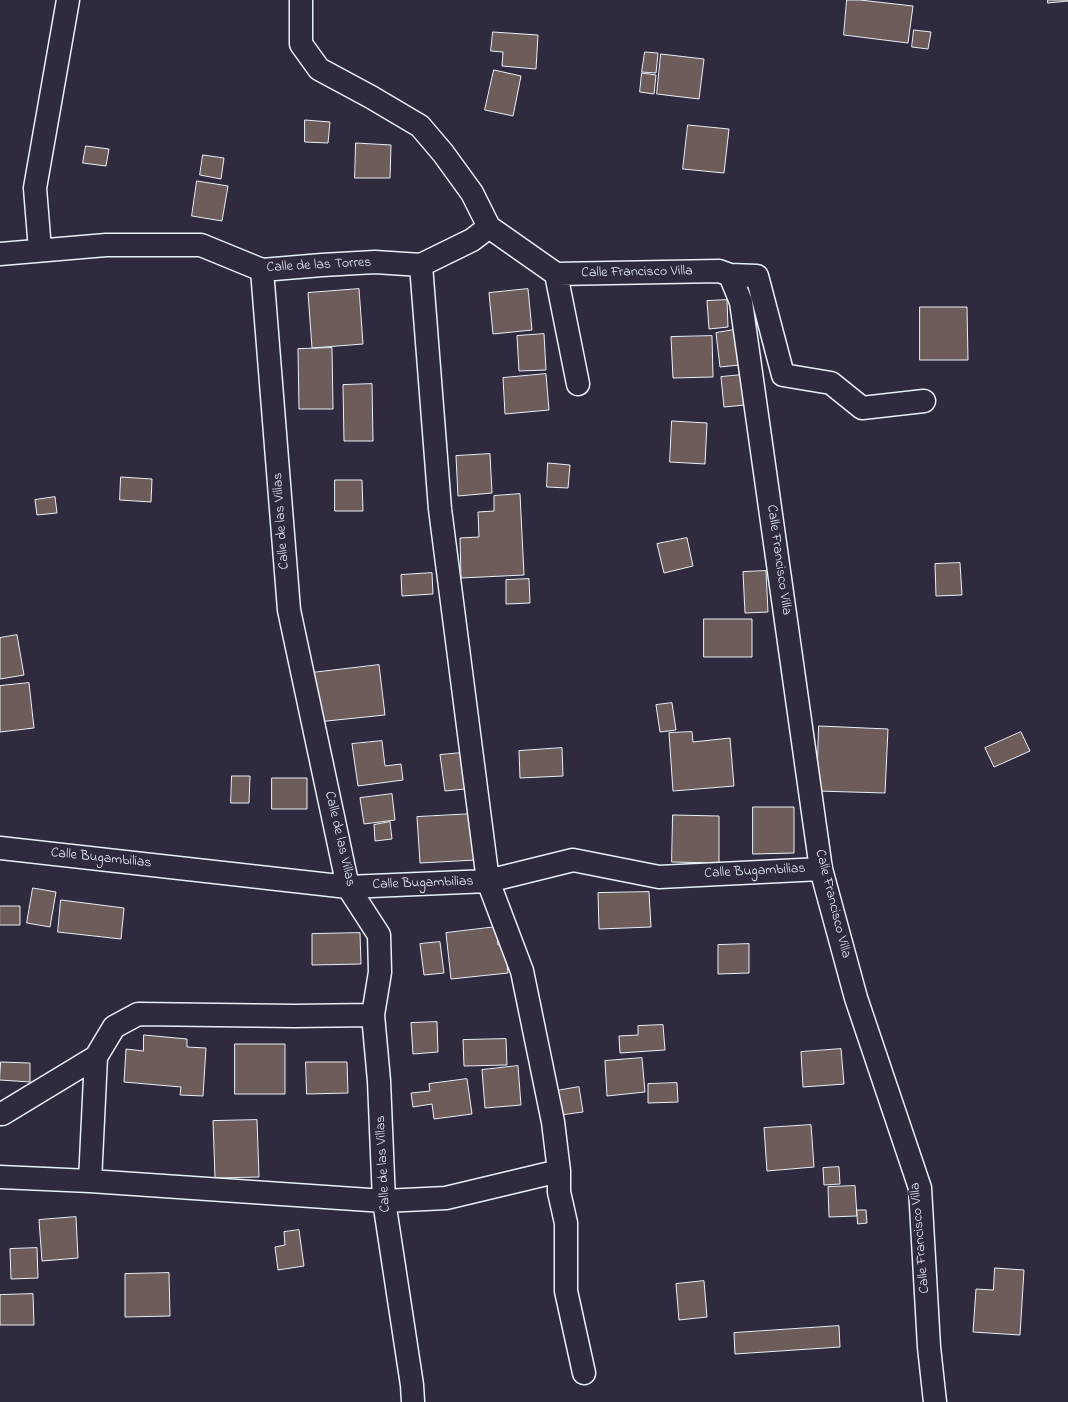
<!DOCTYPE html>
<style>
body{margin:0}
canvas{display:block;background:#2f2a3d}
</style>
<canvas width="1068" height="1402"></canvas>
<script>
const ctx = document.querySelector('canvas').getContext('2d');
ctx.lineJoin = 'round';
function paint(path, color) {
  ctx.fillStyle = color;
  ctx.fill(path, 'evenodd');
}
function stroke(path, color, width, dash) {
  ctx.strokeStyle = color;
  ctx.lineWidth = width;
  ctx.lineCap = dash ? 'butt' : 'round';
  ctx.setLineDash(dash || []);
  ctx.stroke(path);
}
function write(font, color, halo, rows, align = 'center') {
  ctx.font = font + ' "Indie Flower",sans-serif';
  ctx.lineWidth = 3.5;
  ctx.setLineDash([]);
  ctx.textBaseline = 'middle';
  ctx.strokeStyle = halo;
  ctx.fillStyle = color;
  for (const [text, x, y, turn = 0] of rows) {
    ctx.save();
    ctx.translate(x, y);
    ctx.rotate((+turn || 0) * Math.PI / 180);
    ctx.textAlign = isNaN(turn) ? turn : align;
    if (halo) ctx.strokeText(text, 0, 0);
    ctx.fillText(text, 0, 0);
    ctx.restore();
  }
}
const building = new Path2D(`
 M847,0H860L913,6L908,43L844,35Z
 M1048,0H1068V1L1048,3Z
 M914,30L931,32L928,49L912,47Z
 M493,32L538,35L536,69L502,66L503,52L491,51Z
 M645,52L658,53L656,73L642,72Z
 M661,54L704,59L699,99L657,94Z
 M494,70L521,76L513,116L485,110Z
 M642,73L656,75L654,94L640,92Z
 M305,120L330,122L328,143L305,142Z
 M688,125L729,129L724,173L683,169Z
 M356,143L391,145L390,178H355Z
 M86,146L109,149L106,166L83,163Z
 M203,155L224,158L221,179L200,175Z
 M197,181L228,186L222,221L192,216Z
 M359,289L363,344L312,348L308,293Z
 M528,289L532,330L493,334L489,293Z
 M727,300L728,327L709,329L707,301Z
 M920,307H967L968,360H920Z
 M734,330L739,365L720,367L716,333Z
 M544,334L546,370L519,371L517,336Z
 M712,336L713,377L673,378L671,337Z
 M332,348L333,409H299L298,349Z
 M546,374L549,410L505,414L503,378Z
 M742,375L745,405L724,407L721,377Z
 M372,384L373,441H344L343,385Z
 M672,421L707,423L705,464L670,462Z
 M490,454L492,493L458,496L456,456Z
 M548,463L570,465L568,488L547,487Z
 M121,477L152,479L151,502L120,500Z
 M335,480H362L363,511H335Z
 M520,494L524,575L461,578L460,538L479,537L478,512L494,511V496Z
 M55,497L57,513L37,515L35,500Z
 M687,538L693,566L664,573L657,544Z
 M960,563L962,595L936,596L935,564Z
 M766,571L768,612L745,613L743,572Z
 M432,573L433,594L402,596L401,575Z
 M529,579L530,603L506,604V580Z
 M704,619H752V657H704Z
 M17,635L24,675L0,679V638Z
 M379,665L385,715L317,722L311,673Z
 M29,683L34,728L0,732V686Z
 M672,703L676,730L660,732L656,705Z
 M819,726L888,729L885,793L817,791Z
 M692,732L693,742L730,738L734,786L673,791L669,733Z
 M1021,732L1030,751L994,767L985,748Z
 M382,741L385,766L401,764L403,780L358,786L352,744Z
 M562,748L563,776L520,778L519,751Z
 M461,753L465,789L445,791L440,755Z
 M232,776H250L249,803H231Z
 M272,778H307V809H272Z
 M392,794L395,820L364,824L360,798Z
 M753,807H794V853L753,854Z
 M473,814L476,860L420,863L417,817Z
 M673,815L719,816V863L672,862Z
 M390,822L392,839L375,841L374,825Z
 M33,888L56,892L50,927L27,923Z
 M649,892L651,927L599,929L598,893Z
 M61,900L124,908L121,939L58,932Z
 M0,906H20V925H0Z
 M496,927L498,945H505L508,973L451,979L446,933Z
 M360,933L361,964L312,965V934Z
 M440,942L444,973L424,975L420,944Z
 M749,944V973L718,974V945Z
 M437,1022L438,1052L413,1054L411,1023Z
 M663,1025L665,1050L620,1053L619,1036L638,1035V1026Z
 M144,1035L187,1039V1047L206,1048L203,1096L180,1095L181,1087L124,1082L126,1049L143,1051Z
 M506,1039L507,1065L464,1066L463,1040Z
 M235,1044H285V1094H235Z
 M841,1049L844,1084L803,1087L801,1052Z
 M642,1058L645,1092L607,1096L605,1061Z
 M1,1062L30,1063V1082L0,1080Z
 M306,1062H347L348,1093L307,1094Z
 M518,1066L521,1105L485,1108L482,1070Z
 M467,1079L472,1114L434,1119L432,1104L413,1107L411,1093L430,1091L429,1084Z
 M677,1083L678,1102L648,1103V1084Z
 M579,1087L583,1112L560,1115L556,1091Z
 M257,1120L259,1177L215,1178L213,1121Z
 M811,1125L814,1167L767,1171L764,1128Z
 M839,1167L840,1184L824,1185L823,1168Z
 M855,1186L857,1216L829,1217L828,1187Z
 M857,1210H866L867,1223L858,1224Z
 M76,1217L78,1258L42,1261L39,1220Z
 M299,1230L304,1266L278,1270L275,1247L285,1245L284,1232Z
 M37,1248L38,1278L11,1279L10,1249Z
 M995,1268L1024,1270L1020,1335L973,1332L976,1289L993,1290Z
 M169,1273L170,1316L125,1317V1274Z
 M704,1281L707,1317L679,1320L676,1284Z
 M33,1294L34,1325H0V1295Z
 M839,1326L840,1347L735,1354L734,1333Z`);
const street = new Path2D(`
 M301,0V44L319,69L371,97L420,126L443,153L472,193L489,227L556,274L719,271L730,275L757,276L783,375L831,383L862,408L924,401
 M40,250L35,188L68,0
 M0,254L106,245H201L262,270L322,265L375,262L421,265L472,240L489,227
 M421,265L440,509L488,881L522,971L553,1122L559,1171V1192L566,1223V1291L584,1373
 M262,270L289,610L348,887L379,935L380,972L373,1015L379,1081L384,1201L412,1385L413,1402
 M556,274L578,384
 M730,275L741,302L821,869L856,998L920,1188L929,1347L935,1402
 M0,848L348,887L488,881L573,860L659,877L821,869
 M0,1114H2L96,1057
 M0,1177L90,1181L384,1201L446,1198L559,1171
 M90,1181L96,1057L114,1027L138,1014L294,1016L373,1015`);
const streetNames = [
 ["Calle de las Torres",319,266,-3],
 ["Calle Francisco Villa",637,273,-1],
 ["Calle de las Villas",282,521,-94],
 ["Calle Francisco Villa",778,560,82],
 ["Calle de las Villas",339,839,77],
 ["Calle Bugambilias",101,859,6],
 ["Calle Bugambilias",755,872,-3],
 ["Calle Bugambilias",423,884,-2],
 ["Calle Francisco Villa",832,904,76],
 ["Calle de las Villas",384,1164,-93],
 ["Calle Francisco Villa",921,1238,-95]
];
paint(building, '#6e5c5b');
stroke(building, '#e8f1f8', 1);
stroke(street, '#e8f1f8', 25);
stroke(street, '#2f2a3d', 22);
write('14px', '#e8f1f8', '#2f2a3d', streetNames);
</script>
